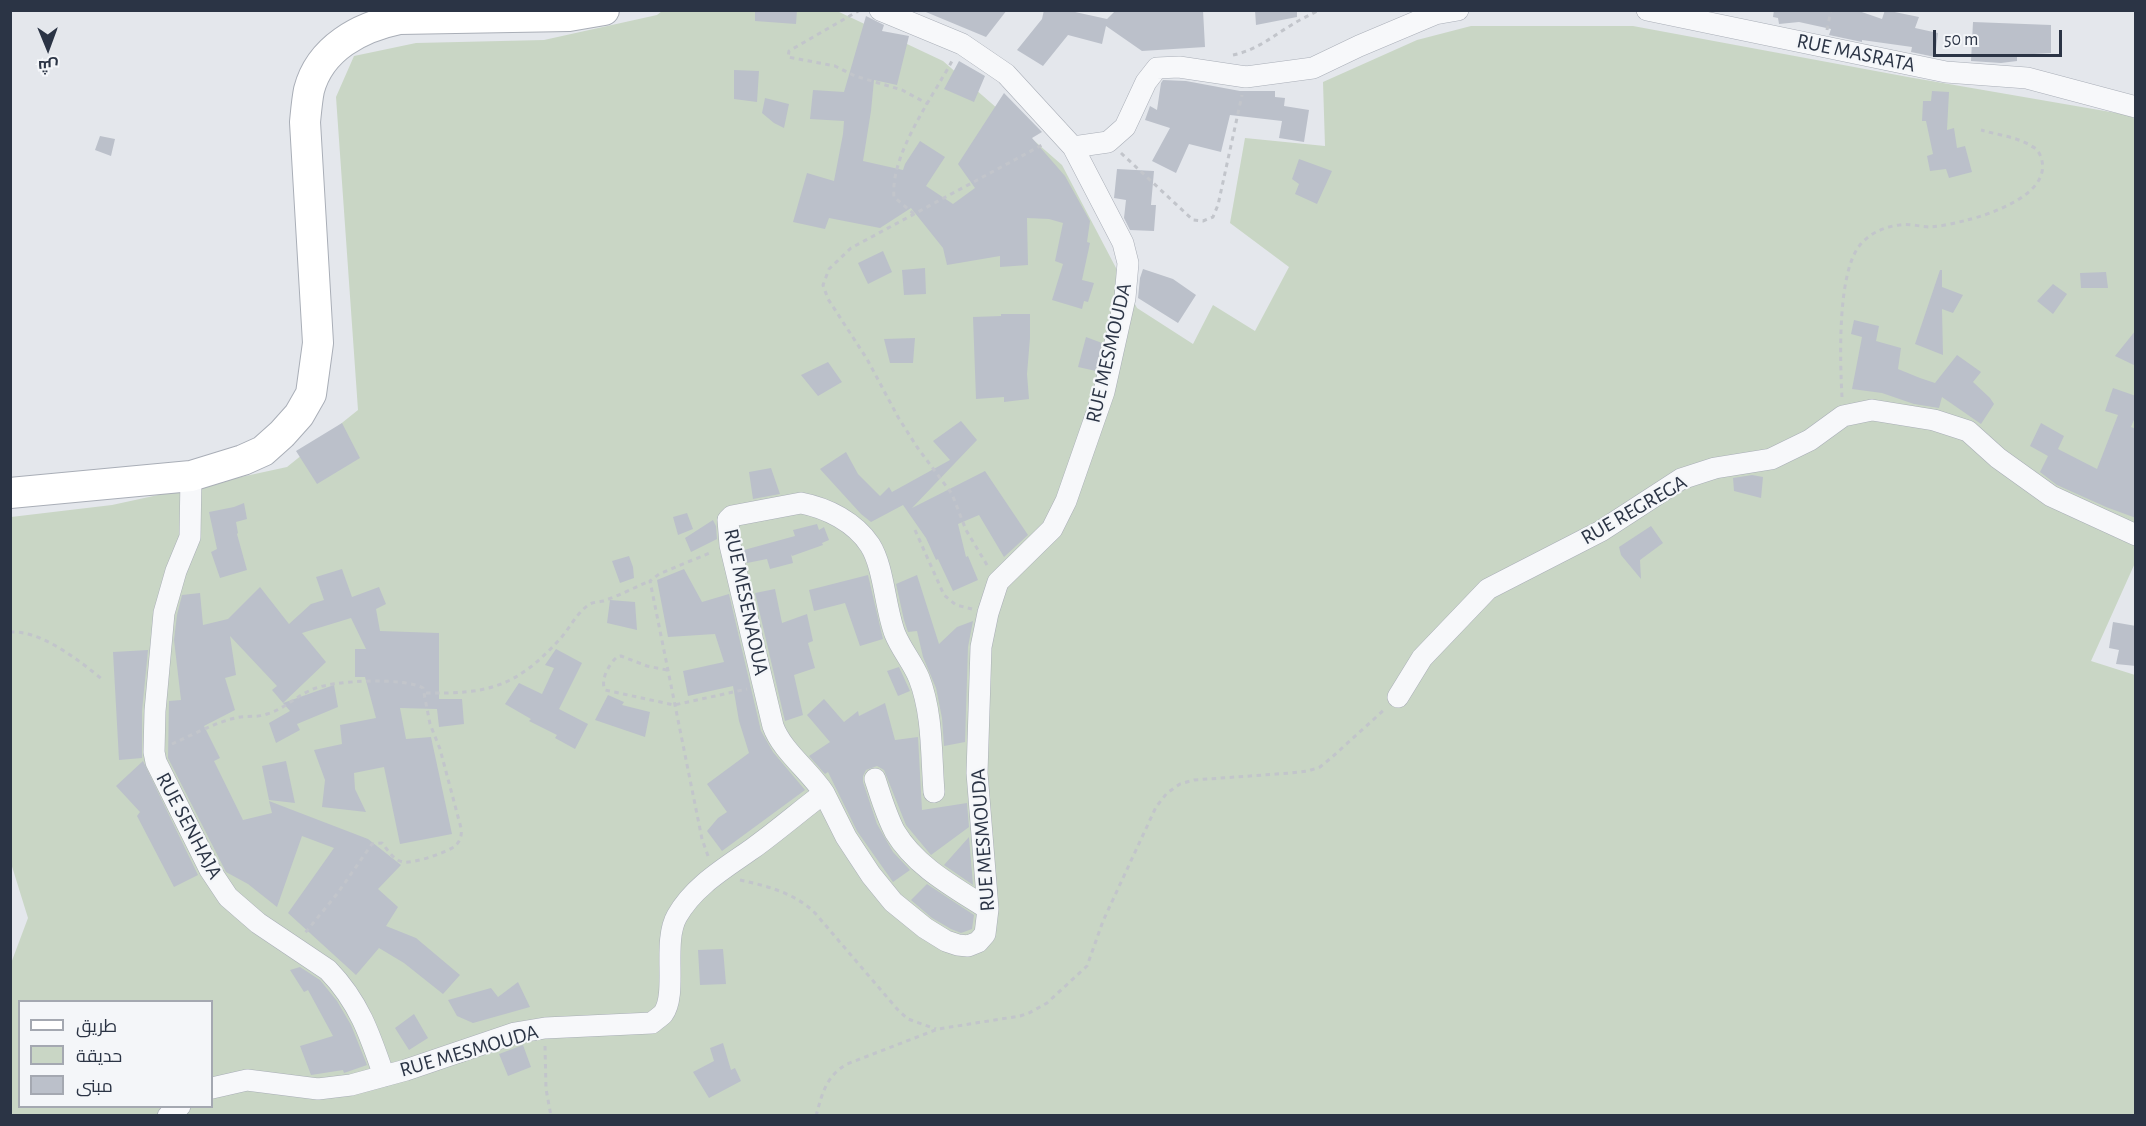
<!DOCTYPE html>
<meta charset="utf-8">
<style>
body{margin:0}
#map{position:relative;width:2146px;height:1126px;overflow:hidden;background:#e4e7ec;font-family:"Alegreya Sans",Cairo,sans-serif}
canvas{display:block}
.frame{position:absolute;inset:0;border:12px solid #2b3445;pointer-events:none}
.legend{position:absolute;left:18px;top:1000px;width:195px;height:108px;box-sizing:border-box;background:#f4f6f9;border:2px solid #a4a8b1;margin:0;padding:8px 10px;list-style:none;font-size:18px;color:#2b3445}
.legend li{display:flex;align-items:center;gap:12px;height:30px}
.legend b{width:30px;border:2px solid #a4a8b1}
.north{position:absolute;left:18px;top:18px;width:60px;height:60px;-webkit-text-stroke:4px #f4f6f9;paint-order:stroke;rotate:179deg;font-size:16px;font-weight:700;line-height:24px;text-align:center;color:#2b3445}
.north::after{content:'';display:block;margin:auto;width:21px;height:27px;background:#2b3445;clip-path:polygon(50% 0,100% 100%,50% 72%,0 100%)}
.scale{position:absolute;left:1933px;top:30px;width:129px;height:27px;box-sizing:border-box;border:3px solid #2b3445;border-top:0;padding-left:8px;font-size:18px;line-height:21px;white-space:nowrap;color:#2b3445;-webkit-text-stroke:4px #f4f6f9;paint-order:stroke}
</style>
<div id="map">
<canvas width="2146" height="1126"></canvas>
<div class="frame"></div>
<ul class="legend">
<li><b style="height:8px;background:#fff"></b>طريق</li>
<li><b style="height:16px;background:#c9d6c5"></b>حديقة</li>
<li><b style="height:16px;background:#bbc0ca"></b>مبنى</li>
</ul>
<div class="north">ش</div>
<div class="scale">50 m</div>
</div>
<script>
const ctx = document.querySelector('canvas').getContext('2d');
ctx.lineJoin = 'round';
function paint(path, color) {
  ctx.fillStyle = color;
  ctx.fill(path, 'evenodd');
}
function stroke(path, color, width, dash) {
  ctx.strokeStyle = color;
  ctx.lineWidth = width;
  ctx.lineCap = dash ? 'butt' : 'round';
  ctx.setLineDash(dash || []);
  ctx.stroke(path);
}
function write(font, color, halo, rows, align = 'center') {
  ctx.font = font + ' "Alegreya Sans",sans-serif';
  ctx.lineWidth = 4.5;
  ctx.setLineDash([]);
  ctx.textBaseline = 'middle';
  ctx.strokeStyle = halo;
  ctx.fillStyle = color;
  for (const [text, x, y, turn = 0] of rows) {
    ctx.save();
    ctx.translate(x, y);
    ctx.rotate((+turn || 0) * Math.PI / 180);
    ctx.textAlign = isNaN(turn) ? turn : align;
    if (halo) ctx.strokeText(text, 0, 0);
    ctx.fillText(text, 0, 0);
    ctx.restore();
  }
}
const green = new Path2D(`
 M662,11H837L943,61L1062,165L1137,308L1193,344L1213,305L1255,331L1289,267L1230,223L1245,138L1325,146L1323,82L1417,40L1471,26H1633L1908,77L2128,115L2135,119V563L2091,661L2135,675V1115H11L10,966L28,918L10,860L11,517L112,505L287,467L358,410L336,97L354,56L416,43L544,40L657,15ZM20,1002H212V1106H20Z`);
const building = new Path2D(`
 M755,10H797L796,24L755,21Z
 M921,10H1007L986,37Z
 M1044,10H1066L1107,19L1116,10H1203L1205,47L1142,51L1106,26L1102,44L1068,35L1043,66L1017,50L1042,19Z
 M1255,10H1297V17L1256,25Z
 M1774,10H1856L1882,19L1885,10L1919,17L1915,28L1938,33L1935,57L1911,52L1912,47L1862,40V42L1829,35L1831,29L1799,22L1779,24L1778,18L1773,17Z
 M866,16L884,25L882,31L909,36L897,85L874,80L871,111L863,161L903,170L905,164L920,141L945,157L926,186L953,204L975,188L958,164L1004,93L1042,132L1032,138L1065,176L1090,221L1087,242L1090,243L1082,280L1094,283L1088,302L1084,301L1082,309L1052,300L1063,264L1055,261L1063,223L1049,219L1027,218L1028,265L1000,267V256L947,265L943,248L911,208L880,228L829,218L825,229L793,222L807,173L834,181L843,134L844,121L810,119L813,90L844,92Z
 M1973,22L2051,25V53L2017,55V61L2001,63L1971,61Z
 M959,61L985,76L974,102L944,89Z
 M734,70L759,71L757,102L734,99Z
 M1163,80L1186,81L1240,91H1275V97L1285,98L1284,106L1309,110L1304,142L1279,138L1282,121L1230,115L1221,152L1189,144L1176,173L1152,161L1170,128L1145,120L1150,106L1157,110L1161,83Z
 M1932,91L1949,92L1947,130L1954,128L1957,148L1965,146L1972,172L1949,178L1946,169L1930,171L1927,156L1933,154L1926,121H1922L1923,101H1931Z
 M765,98L789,104L784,128L774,123L762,113Z
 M100,136L115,139L111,156L95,150Z
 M1299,159L1332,171L1317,204L1295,194L1299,184L1292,179Z
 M1117,169L1154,171L1151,205H1156L1154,231L1130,230L1124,218L1126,200L1114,198Z
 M883,251L892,272L868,284L858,263Z
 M925,268L926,294L904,295L902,270Z
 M1143,269L1173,279L1196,295L1178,323L1138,298L1140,278Z
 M1940,270H1942V287L1963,295L1953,313L1942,309L1943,355L1915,344Z
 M2106,272L2108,288H2081L2080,273Z
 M2053,284L2067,294L2053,314L2037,301Z
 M1001,314H1030V338L1027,374L1029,399L1004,402V397L976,399L973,317L1001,316Z
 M1854,320L1879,326L1876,341L1901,348L1898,369L1920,378L1935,383L1957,355L1981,372L1973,382L1990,398L1994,404L1981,424L1942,397L1939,408L1914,404L1882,393L1852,389L1862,337L1851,334Z
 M2136,330V366L2115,356Z
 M1086,337L1102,343L1096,371L1078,367Z
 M915,338L913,363H890L884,339Z
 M828,362L842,382L818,396L801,375Z
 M2113,388L2136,396V415L2131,427L2136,429V518L2106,507L2057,485L2040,472L2048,456L2030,446L2041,423L2064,436L2058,449L2097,469L2118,415L2105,411Z
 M961,421L977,440L912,508L985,471L1028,535L1004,557L979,515L958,524L966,557L968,556L978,580L953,591L938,559L936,560L926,538L903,505L871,522L861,514L820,469L846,452L858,474L880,496L889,487L892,492L950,460L933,441Z
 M342,423L360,458L317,484L296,451Z
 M771,468L780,494L753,499L749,472Z
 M1752,475L1763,477L1761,498L1734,491L1733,478Z
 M244,503L247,519L236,522L238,533L237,534L247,570L220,578L211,552L217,549L209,512L234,507Z
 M687,513L693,529L678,535L673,517Z
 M713,520L716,526L717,539L691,552L685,538Z
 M817,524L819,530L824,527L829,540L822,543L823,545L792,556L791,554L793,563L770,569L767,559L747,563L744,550L795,536L793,530Z
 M1651,526L1663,543L1640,560L1641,579L1621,555L1619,547Z
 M629,556L633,567L634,578L620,583L612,561Z
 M342,569L352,597L379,587L386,604L376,609L380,631L439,633V699H462L464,724L439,727L437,709L400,708L406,739L431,737L452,834L400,844L384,767L354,773L355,789L366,812L322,807L325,780L314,750L342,744L340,725L376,718L365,677H355V649H366L351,618L302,633L326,662L283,703L272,690L277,686L230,636L236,675L225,678L235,710L204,726L220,758L214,761L243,820L272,813L269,801L368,839L401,865L378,889L398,907L386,926L416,938L460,975L443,994L404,963L379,948L356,975L288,913L334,848L302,836L277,907L248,884L226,872L168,758L169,701L181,700L174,640L177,615L182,595L200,593L203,625L228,619L260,587L289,624L311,604L324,600L316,577Z
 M684,569L702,602L729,594L761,731L773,752L805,790L722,851L707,831L718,818L727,812L707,784L749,753L739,721L733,686L688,696L683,671L724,662L715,634L668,637L657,580Z
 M868,575L883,639L860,646L845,603L814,611L809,590Z
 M917,575L939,644L957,627L973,621L968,647L965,742L944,746L942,718L936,688L923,657L917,631L908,632L904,620L896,584Z
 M775,589L782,623L807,614L813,641L808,643L815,668L794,675L803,715L785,721L755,593Z
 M610,600L635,602L637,630L607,623Z
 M2113,622L2136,626V666L2116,664L2119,650L2109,648Z
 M556,649L582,663L559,709L588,724L575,749L555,738L557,735L529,721L531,719L505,704L519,683L542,694L554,668L545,665Z
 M148,650L142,711V758L119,760L113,652Z
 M899,667L910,691L898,696L887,671Z
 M334,685L338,707L297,724L300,730L276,743L269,723L290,711L283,703Z
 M608,695L624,702L622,705L650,712L645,737L595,720Z
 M824,699L844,722L858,711L859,716L885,703L895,740L918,737L922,810L967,803L969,827L931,855L906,825L884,770L877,766L866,770L863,776V782L877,824L893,852L910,870L893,882L857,831L828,772L825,774L809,756L830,742L807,715Z
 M143,761L198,875L174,887L137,816L140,812L116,786Z
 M286,761L295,803L269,800L262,766Z
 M969,837L973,885L944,865Z
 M927,884L974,915L972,929L961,933L951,929L932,918L911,900Z
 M723,949L726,984L700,985L698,950Z
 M300,967L320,980L337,1001L351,1025L367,1065L344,1073L343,1070L311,1075L300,1046L333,1036L308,990L304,992L290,970Z
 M518,982L530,1007L473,1023L457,1016L448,1000L491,988L498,997Z
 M414,1014L428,1038L409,1050L395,1028Z
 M723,1043L731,1070L735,1068L741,1081L709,1098L693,1072L714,1061L710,1048Z
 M523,1045L531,1067L508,1076L499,1054Z`);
const path = new Path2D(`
 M860,10L789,51L788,57L835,66L855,76L902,90L928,104
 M1827,30L1831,10
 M1233,55C1257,50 1273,36 1293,24C1301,19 1310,15 1319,10
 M1121,153L1193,220L1203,221L1213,217L1218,205L1242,95
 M914,214L894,197C890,155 932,98 952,61
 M1842,397C1840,360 1837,273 1860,245C1870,233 1884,227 1899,225C1909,223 1921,227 1931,227C1942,226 1956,223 1967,220C1992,214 2049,194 2042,161C2041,156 2038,149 2033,147C2018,137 1998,135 1981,130
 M915,530L944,595L956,605L972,609
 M987,565L966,530L952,494L917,447L898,417L867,359L828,299L823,285L829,269L851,248L1044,144
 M10,632C41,630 80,661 103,680
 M667,670L647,666L621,656L617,657C609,664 600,680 605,690L674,705L747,689
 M426,693C489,694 516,687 560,639C570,628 577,612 590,604C594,602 599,602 603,601C619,596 635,587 650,581
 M172,744C192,735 214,723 235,718C246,715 257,718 267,714C284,709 295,697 311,690C331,680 404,677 423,688L430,724L440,749L461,828C462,834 461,840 456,845C450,852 412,864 403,862C393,860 388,850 382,843L372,844L337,894L305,933
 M708,856L702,839L650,581L659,574L712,552
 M740,880C767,886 795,893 815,913L898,1010L908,1019L936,1029
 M545,1046L546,1089L551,1116
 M816,1116C822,1094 826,1076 847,1064L938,1029L1020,1016L1029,1013L1047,1003L1087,966L1103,921L1156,807L1167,793L1180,784L1194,780L1291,773L1308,771L1320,767L1331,758L1385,709`);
const street = new Path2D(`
 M1647,10L1946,72L2027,78L2136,107
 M1073,147L1108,142L1125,127L1146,82L1157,68L1179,67L1246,77L1313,68L1359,46L1435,14L1458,10
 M191,476L190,537L176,571L164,613L155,711L154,752L156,762L210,870L228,897L258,923L328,970C359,1002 370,1035 384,1076
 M1398,697L1422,658L1488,589L1601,531L1681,479L1715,468L1771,459L1810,440L1843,416L1872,410L1934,420L1968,431L1998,458L2051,496L2136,535
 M875,779C881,797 886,815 895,832C916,867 954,887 988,909
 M824,793C809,770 782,751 773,726L730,545L728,520L732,516L801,503C827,508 855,522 870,545C884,567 885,608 895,634C901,649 913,663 919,678C933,714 931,755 934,792
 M212,1088L247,1080L318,1089L351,1085L406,1070L515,1033L545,1028L652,1023C655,1020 660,1017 663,1014C678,994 662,942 677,916C694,886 725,868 752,849C777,831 800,811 824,793L846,837L871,875L893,902L925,928L946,941L958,945L968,946L978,942L985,934L988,909L977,773L981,647L988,613L998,582L1052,529L1066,501L1104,392L1125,298L1128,263L1123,243L1073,147L1006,74L962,44L880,10
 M168,1116L180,1106`);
const secondary = new Path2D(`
 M10,493L191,476L243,460L263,451L282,434L299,415L311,394L318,343L305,122C306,112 307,100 309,90C320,48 360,27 399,19L569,16L604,10`);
const streetNames = [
 ["RUE MASRATA",1856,53,12],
 ["RUE MESMOUDA",1109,353,-77],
 ["RUE REGREGA",1634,510,-30],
 ["RUE MESENAOUA",746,602,78],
 ["RUE SENHAJA",189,826,62],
 ["RUE MESMOUDA",983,840,-94],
 ["RUE MESMOUDA",469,1051,-16]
];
paint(green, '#c9d6c5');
paint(building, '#bbc0ca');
stroke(street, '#a9aeb7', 22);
stroke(secondary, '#a9aeb7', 32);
stroke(path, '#c2c5cb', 3, [4.5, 4.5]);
stroke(street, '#f7f8fa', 21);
stroke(secondary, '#fff', 30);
write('21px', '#2b3445', '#f4f6f9', streetNames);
</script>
